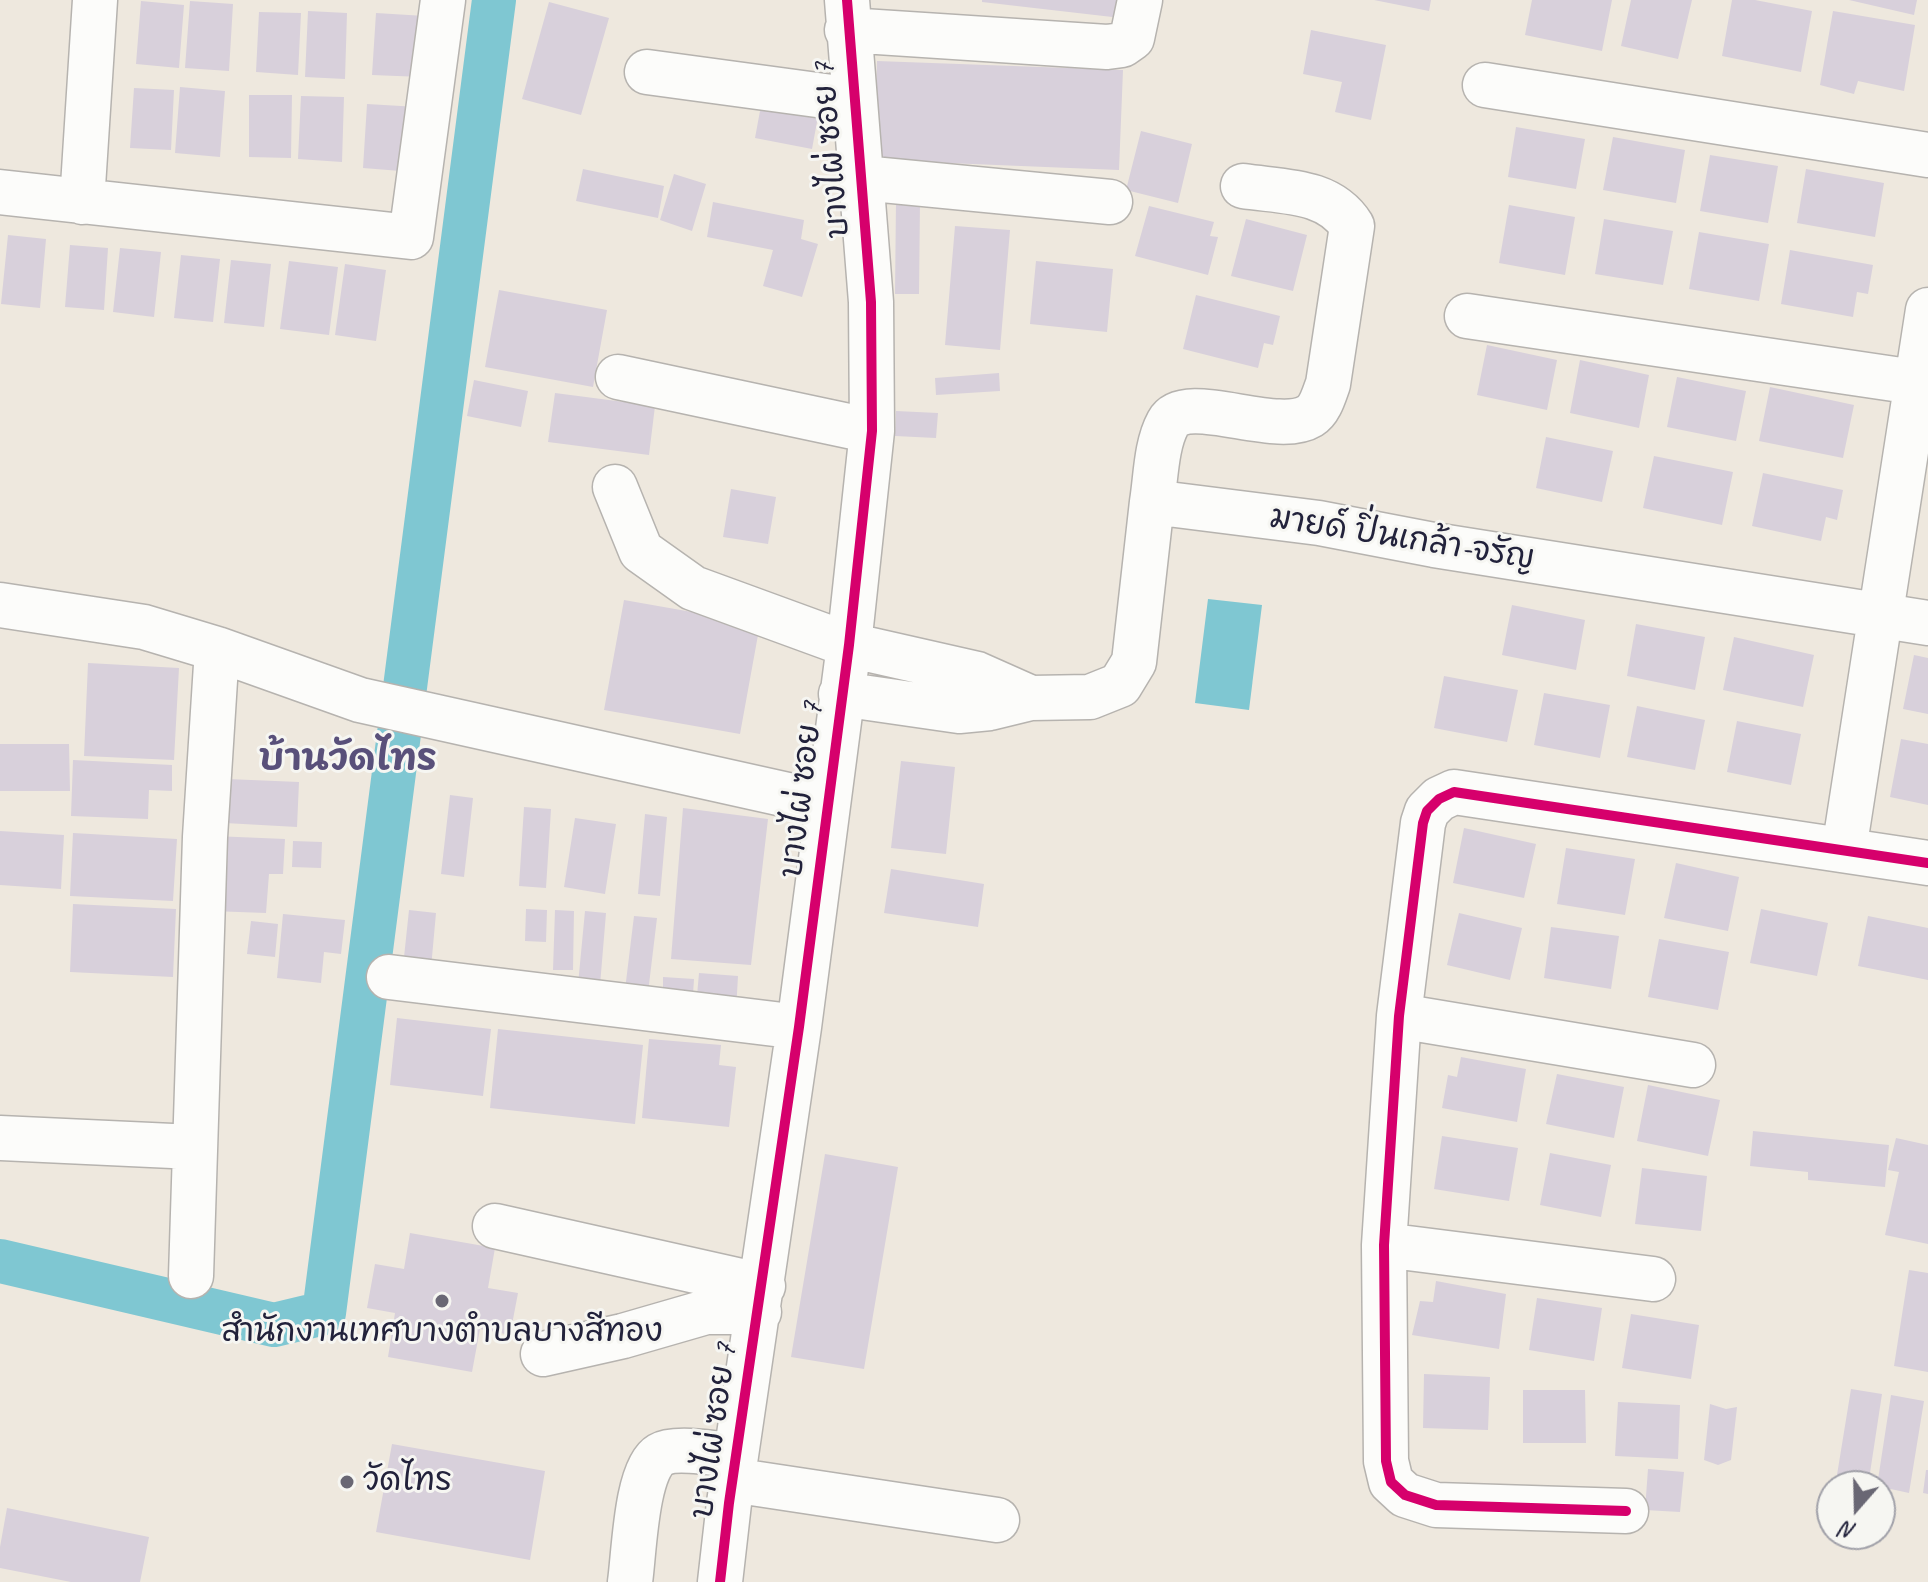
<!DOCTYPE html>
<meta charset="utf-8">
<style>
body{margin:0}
#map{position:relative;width:1928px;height:1582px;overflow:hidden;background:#eee8de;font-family:Caveat,sans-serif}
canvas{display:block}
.north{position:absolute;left:1816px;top:1470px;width:80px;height:80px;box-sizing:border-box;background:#f6f6f2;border:2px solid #a1a1a9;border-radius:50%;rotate:200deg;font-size:22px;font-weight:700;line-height:32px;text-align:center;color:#22223b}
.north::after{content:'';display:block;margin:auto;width:28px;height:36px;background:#696774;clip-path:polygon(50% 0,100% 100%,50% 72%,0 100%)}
</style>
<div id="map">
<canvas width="1928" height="1582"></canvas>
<div class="north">N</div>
</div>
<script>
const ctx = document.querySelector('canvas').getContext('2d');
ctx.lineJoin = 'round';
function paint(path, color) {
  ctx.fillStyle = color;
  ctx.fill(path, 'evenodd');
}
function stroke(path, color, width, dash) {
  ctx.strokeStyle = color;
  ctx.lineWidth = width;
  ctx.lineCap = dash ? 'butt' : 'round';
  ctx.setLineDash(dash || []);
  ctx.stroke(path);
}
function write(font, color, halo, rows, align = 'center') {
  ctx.font = font + ' Caveat,"Playpen Sans Thai",sans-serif';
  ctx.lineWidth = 6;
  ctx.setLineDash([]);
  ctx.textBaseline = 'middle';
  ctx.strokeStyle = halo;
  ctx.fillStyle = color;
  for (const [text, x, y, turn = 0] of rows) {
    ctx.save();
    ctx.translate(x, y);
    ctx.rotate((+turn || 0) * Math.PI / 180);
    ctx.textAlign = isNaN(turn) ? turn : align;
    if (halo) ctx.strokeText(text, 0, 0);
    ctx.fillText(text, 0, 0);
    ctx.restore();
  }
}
const water = new Path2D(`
 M1208,599L1262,605L1249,710L1195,703Z`);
const canal = new Path2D(`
 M0,1261L274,1325L324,1313L494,0`);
const building = new Path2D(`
 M982,0H1123L1121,18L982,2Z
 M1374,0H1431L1429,11Z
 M1532,0H1612L1602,51L1525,35Z
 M1631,0H1692L1678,59L1621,46Z
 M1732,0H1755L1812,11L1801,72L1722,56Z
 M1849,0H1917L1914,15Z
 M141,1L184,5L179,68L136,64Z
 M190,1L233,4L229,71L185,68Z
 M549,2L609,18L581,115L522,99Z
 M308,11L347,13L345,79L305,77Z
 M1833,11L1915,25L1904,91L1858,81L1854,94L1820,85Z
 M259,12L301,13L298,75L256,72Z
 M376,13L425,16L422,77L372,75Z
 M1311,30L1386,45L1371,120L1335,112L1342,82L1303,74Z
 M877,61L1123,70L1119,170L874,160Z
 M180,87L225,91L220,157L175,153Z
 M134,88L174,90L171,150L130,148Z
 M249,95H292L291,158L249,157Z
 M301,96L344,97L342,162L298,159Z
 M762,100L819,111L812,149L755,138Z
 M367,104L418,107L413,172L363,168Z
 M1516,127L1585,139L1576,189L1508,177Z
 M1141,131L1192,144L1178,203L1126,190Z
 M1613,137L1685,150L1676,203L1603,190Z
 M1710,155L1778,166L1768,223L1700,211Z
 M583,169L664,186L658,218L576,201Z
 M1806,169L1884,183L1875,237L1797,223Z
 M674,174L706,184L692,231L660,220Z
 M896,201H920L919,294H895Z
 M713,202L804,220L801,239L818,244L802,297L763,286L773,250L707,237Z
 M1509,205L1575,217L1565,275L1499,263Z
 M1149,206L1214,222L1210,236L1218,237L1208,275L1135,256Z
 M1246,219L1307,235L1293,291L1231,276Z
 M1604,219L1673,231L1663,285L1595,274Z
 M955,226L1010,230L1000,350L945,345Z
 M1699,232L1769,244L1759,301L1689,289Z
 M8,235L46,239L40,308L1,304Z
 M70,245L108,248L104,310L65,307Z
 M120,248L161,252L154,317L113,312Z
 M1790,250L1873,265L1868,294L1857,292L1853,317L1781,304Z
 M181,255L220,259L213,322L174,318Z
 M231,260L271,264L264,327L224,323Z
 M289,261L338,267L329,335L280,329Z
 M1036,261L1113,269L1107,332L1030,324Z
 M345,264L386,270L376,341L335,335Z
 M499,290L607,310L593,387L485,367Z
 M1196,295L1280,316L1273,345L1264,343L1258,368L1183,349Z
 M1487,345L1557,360L1547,410L1477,395Z
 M1580,360L1649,375L1639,428L1570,413Z
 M999,373L1000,391L936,395L935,378Z
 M1677,377L1746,391L1736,441L1667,427Z
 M474,380L528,391L521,427L467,416Z
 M1770,387L1854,405L1843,458L1759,441Z
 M555,393L655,406L649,455L548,442Z
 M896,411L938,413L936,438L895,436Z
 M1546,437L1613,451L1602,502L1536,488Z
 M1654,456L1733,472L1722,525L1643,508Z
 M1763,473L1843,490L1837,520L1826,517L1821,541L1752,526Z
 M731,489L776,497L768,544L723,537Z
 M624,600L760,624L740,734L604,710Z
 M1512,605L1585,620L1576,670L1502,655Z
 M1636,624L1705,637L1695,690L1627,676Z
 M1734,637L1814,655L1803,707L1723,690Z
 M1914,655L1928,658V714L1903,709Z
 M88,663L179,668L174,760L84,756Z
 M1444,676L1518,690L1507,742L1434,728Z
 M1544,693L1610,705L1600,758L1534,745Z
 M1637,706L1705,720L1695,770L1627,757Z
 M1737,721L1801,734L1791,785L1727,772Z
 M1901,739L1928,744V805L1890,797Z
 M0,744H69L70,791H0Z
 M73,760L172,765V791L149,790L148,819L71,816Z
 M901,761L955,767L946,854L891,848Z
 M227,779L299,782L297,827L225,823Z
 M450,795L473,798L464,877L441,874Z
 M524,807L551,809L546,888L519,886Z
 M683,808L768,819L751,965L671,959Z
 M645,814L667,817L660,896L638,894Z
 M575,818L616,824L605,894L564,887Z
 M1464,828L1536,844L1524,898L1453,883Z
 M0,831L64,835L61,889L0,885Z
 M73,833L177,839L173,901L70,896Z
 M214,836L285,839L283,874H269L266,913L211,911Z
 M293,841L322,842L321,868L292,867Z
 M1566,848L1635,859L1625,915L1557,904Z
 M1676,863L1739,877L1728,931L1664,918Z
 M891,869L984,884L978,927L884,913Z
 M73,904L176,909L173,977L70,972Z
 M526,909L547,910L546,942L525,941Z
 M1761,909L1828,923L1817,976L1750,963Z
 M409,910L436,913L430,979L402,976Z
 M555,910L574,911L573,970H553Z
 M585,911L606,913L599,997L577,995Z
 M1459,913L1522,928L1510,980L1447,965Z
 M283,914L345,920L341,954L324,952L321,983L277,978Z
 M634,916L657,918L647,1001L624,998Z
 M1868,916L1928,928V980L1858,966Z
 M251,921L278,924L275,957L247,954Z
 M1551,927L1619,936L1611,989L1544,978Z
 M1659,939L1729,952L1718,1010L1648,997Z
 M699,973L738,976L736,1011L696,1007Z
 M663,977L694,979L692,1010L663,1009Z
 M397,1018L491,1029L483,1096L390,1085Z
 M498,1029L643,1045L635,1124L490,1108Z
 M649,1039L721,1045L719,1065L736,1067L729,1127L642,1118Z
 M1461,1057L1526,1069L1517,1122L1442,1108L1448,1075L1457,1077Z
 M1557,1074L1624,1087L1614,1138L1546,1124Z
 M1648,1085L1720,1100L1708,1156L1637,1141Z
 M1753,1131L1889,1145L1885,1187L1808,1180V1172L1750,1166Z
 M1442,1136L1518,1148L1509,1201L1434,1189Z
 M1896,1138L1928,1145V1244L1885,1235L1899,1172L1888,1170Z
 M1550,1153L1611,1165L1601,1217L1540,1205Z
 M825,1154L898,1167L864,1369L791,1357Z
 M1642,1168L1707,1176L1701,1231L1635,1224Z
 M410,1233L495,1248L488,1288L518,1293L510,1335L480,1329L472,1372L388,1357L395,1313L367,1308L375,1264L404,1269Z
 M1909,1270L1928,1273V1372L1894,1366Z
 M1436,1281L1506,1294L1499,1349L1412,1335L1420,1301L1433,1302Z
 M1537,1298L1602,1308L1594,1361L1529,1350Z
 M1631,1314L1699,1325L1691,1379L1622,1368Z
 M1424,1374L1490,1377L1488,1430L1423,1428Z
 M1851,1389L1882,1394L1868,1486L1836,1481Z
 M1523,1390H1585L1586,1443H1523Z
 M1891,1395L1924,1401L1909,1493L1877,1486Z
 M1618,1402L1680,1405L1678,1459L1615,1456Z
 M1710,1404L1726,1409L1737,1407L1731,1460L1718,1465L1704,1460Z
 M392,1444L545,1471L530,1560L376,1532Z
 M1648,1469L1684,1472L1680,1512L1645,1510Z
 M1926,1470H1928V1494L1923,1493Z
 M7,1508L149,1537L140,1582H71L0,1568V1547Z`);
const minor = new Path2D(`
 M847,30L1107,47L1122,45L1132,38L1140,0
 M647,72L854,100
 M1485,85L1928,155
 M862,178L1110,202
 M0,192L411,237L443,0
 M82,202L95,0
 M1467,316L1928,384
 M618,377L872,431
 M615,487L641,551L693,588L849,645L977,674L1031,698
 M1152,502C1156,477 1156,445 1168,423C1185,391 1276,437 1310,416C1320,410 1324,395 1328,384L1352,226C1329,189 1282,192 1243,186
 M0,605L144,627L217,649L360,700L828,804
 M841,694L959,711L990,708L1031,698L1090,697L1120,685L1134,662L1152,502L1319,523L1434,545L1928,623
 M1844,850L1928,310
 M389,977L799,1027
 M1399,1016L1693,1065
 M0,1138L194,1147
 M495,1226L763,1286
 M1384,1245L1653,1279
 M191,1276L205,837L217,649
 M543,1354L623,1336L706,1312H759
 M732,1480L997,1520
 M1626,1511L1436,1505L1405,1495L1391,1482L1386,1461L1384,1245L1399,1016L1423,823L1427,811L1439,799L1454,792L1928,863
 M630,1582C634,1555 636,1469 660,1455C675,1446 719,1454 736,1456
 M720,1582L729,1503L799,1027L849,645L872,431L871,302L847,0`);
const cycleway = new Path2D(`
 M1626,1511L1436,1505L1405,1495L1391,1482L1386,1461L1384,1245L1399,1016L1423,823L1427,811L1439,799L1454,792L1928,863
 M720,1582L729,1503L799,1027L849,645L872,431L871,302L847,0`);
const markers = [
 [442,1301,8,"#696774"],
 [347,1482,8,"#696774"]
];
const streetNames = [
 ["บางไผ่ ซอย 7",832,150,-95],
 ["มายด์ ปิ่นเกล้า-จรัญ",1402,539,9],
 ["บางไผ่ ซอย 7",803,790,-83],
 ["บางไผ่ ซอย 7",715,1431,-82]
];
const poiNames = [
 ["สำนักงานเทศบางตำบลบางสีทอง",442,1333],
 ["วัดไทร",363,1482,"left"]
];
const quarterNames = [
 ["บ้านวัดไทร",348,761]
];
paint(water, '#7fc7d2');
stroke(canal, '#7fc7d2', 44);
paint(building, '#d8d0db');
stroke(minor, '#b6b3af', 47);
stroke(minor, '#fcfcfa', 44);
stroke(cycleway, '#d6006c', 10);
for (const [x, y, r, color] of markers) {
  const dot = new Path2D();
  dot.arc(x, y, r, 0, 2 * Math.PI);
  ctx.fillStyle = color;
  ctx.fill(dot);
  stroke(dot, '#f6f6f2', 3);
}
write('32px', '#22223b', '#f6f6f2', streetNames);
write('32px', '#22223b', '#f6f6f2', poiNames);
write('bold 36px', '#59507a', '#f6f6f2', quarterNames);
</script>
